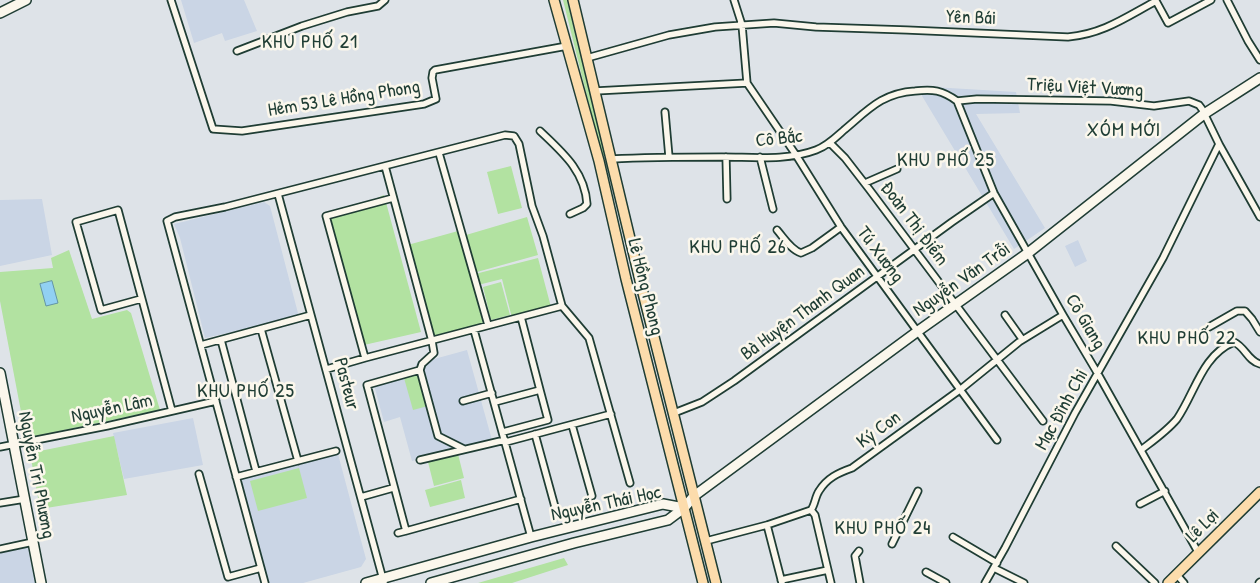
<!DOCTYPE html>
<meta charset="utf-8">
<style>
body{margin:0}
canvas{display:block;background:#dee3e8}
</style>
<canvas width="1260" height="583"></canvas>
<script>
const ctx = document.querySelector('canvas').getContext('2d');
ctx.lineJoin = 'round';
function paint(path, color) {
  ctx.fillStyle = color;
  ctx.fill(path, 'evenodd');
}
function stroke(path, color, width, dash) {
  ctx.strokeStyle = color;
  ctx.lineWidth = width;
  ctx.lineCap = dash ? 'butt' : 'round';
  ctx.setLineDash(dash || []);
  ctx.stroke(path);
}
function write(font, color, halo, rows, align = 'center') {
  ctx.font = font + ' "Patrick Hand",sans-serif';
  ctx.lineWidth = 5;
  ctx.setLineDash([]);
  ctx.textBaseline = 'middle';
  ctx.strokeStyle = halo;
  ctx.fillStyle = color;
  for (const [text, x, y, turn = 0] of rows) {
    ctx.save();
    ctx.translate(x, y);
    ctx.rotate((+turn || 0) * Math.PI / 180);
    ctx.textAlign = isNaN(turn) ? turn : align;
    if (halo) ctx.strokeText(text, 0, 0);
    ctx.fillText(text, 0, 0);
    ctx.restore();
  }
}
const built = new Path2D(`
 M181,0H244L257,31L225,41L222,33L194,43Z
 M916,86L1016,92L1020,113L976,114L1045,228L1014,249Z
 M42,199L52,255L0,266V200Z
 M264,202L270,206L299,317L205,338L180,238L174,224Z
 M1078,240L1087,261L1075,267L1065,246Z
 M467,350L492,440L412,461L400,417L384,422L374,385L419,373L416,364Z
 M193,418L203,465L124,479L113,433Z
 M338,454L366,559L361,567L303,583H268L240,479Z
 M33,542L41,583H0V549Z`);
const green = new Path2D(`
 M563,0H567L605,153L604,156L601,153Z
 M511,166L522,208L498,214L487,172Z
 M384,195L421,332L364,345L326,213L362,202L368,205C374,202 377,197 384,195Z
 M527,217L538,255L477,272L466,235Z
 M458,231L483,323L429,337L404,246Z
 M69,250L92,319L127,310L131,313L160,410L26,438L0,301V272L53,268L51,258Z
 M538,258L551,307L512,318L502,279L478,285L475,274Z
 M501,282L510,315L491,320L483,287Z
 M419,374L428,406L413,410L404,378Z
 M114,436L127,495L40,509L30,453Z
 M458,454L464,478L434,486L428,462Z
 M299,468L307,498L258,511L250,481Z
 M461,480L465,498L430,507L425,490Z
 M564,558L568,565L512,583H478Z`);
const water = new Path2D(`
 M52,281L58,303L46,306L40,284Z`);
const street = new Path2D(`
 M171,0L213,129L242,131L424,104L436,99L432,78L433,72L435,70L567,46
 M734,0L742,25L747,83L796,155L841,227L997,440
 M1227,0L1248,41L1260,60
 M237,51L302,26L347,12L378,6L385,0
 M587,58L669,35L715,27L774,23L816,27L907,30L1068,37C1103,34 1126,17 1156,1L1168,23L1211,0
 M595,91L747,83
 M957,101L994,193L1063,315L1098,374L1198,552
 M957,101L977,99L1111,101L1154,106L1189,101L1199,105L1202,109L1219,144L1260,217
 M665,112L669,157
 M540,131C562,152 585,171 587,204L583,208L570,214
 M830,143L845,158L869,189L1043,421
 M439,153L488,325
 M726,157L727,199
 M760,157L773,209
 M612,159C649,157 685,157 722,157C753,157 787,161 816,150C827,146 835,138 844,130C868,110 882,93 915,91C933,89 942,90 957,101
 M385,166L432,341L434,353L422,364L420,370L367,385L406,531L398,533
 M865,183L897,169
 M278,194L384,583
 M777,230C784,238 791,250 801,253L812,248L841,227
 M141,299L101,310L76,222L118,210L172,411
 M1005,315L1022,339
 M521,317L540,390
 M1209,327L1237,311H1245L1252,319L1260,332
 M261,329L298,461
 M474,330L531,537
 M221,340L256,471
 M201,345L311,315
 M365,358L326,216L393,198
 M327,369L365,358L562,306
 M420,370L438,436L464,449
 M463,401L492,393
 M495,402L540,390L548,420L503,432
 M674,413L702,402L734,381L952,222L994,193
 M572,425L592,496
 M535,434L555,507
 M506,442L611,414
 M0,447L107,426L216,401
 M1141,450C1154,440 1167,431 1177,419C1195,393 1202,355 1234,342C1245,347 1248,361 1260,364
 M420,460L505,440
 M199,474L228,577L261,568
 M236,477L336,451
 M361,497L393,488
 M0,503L25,499
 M1140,504L1165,491
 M811,510L815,515L831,583
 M767,525L782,583
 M406,531L521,499
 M953,537L997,563
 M706,541L767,525L811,510C815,505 815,497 819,491C827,478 838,473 852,468L961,389L1019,342L1063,315
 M892,544L918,491
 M1116,546L1155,583
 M0,549L33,542
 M859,551L855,556L860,583
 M994,568L1024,583
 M926,572L946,583
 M1177,575L1184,583
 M781,580L828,570
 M265,583L167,221L175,217L225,207L505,135L514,136L519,144L532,206L543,236L562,306L589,338L630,483
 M985,583L1005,548L1075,413L1163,258L1219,144
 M1259,583L1260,582`);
const secondary = new Path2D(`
 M0,13L26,0
 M0,373L41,583
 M366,583L531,537L663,504L684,508
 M431,583L574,543L668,520L684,508L694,496L918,331L1028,253L1204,114L1260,78`);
const primary = new Path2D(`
 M554,0L599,161L626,279L703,583
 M573,0L643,293L716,583
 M1168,583L1260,492`);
const streetNames = [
 ["Yên Bái",971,18,2],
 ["Triệu Việt Vương",1085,88,3],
 ["Hẻm 53 Lê Hồng Phong",344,99,-9],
 ["Cô Bắc",779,139,-6],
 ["Đoàn Thị Điểm",914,224,53],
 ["Tú Xương",880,255,53],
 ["Nguyễn Văn Trỗi",962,280,-35],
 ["Lê Hồng Phong",645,287,76],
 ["Bà Huyện Thanh Quan",803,313,-36],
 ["Cô Giang",1085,322,59],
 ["Pasteur",346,384,75],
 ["Nguyễn Lâm",112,409,-12],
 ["Mạc Đĩnh Chi",1062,410,-61],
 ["Ký Con",879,430,-36],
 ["Nguyễn Tri Phương",36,475,79],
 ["Nguyễn Thái Học",606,504,-12],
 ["Lê Lợi",1203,526,-45]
];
const neighbourhoodNames = [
 ["KHU PHỐ 21",310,43],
 ["XÓM MỚI",1124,131],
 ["KHU PHỐ 25",946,161],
 ["KHU PHỐ 26",738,248],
 ["KHU PHỐ 22",1187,339],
 ["KHU PHỐ 25",246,392],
 ["KHU PHỐ 24",883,529]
];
paint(built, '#cad5e5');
paint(green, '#b2e2a1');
paint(water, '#91d0f2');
stroke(water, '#6395a6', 1);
stroke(street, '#1f3d34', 9);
stroke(secondary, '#1f3d34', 12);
stroke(primary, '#1f3d34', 12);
stroke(street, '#fbf7ec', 5.5);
stroke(secondary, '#fbf7ec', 9);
stroke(primary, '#fcdcac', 9);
write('19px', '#1f3d34', '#fbf7ec', streetNames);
ctx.letterSpacing = '1px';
write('20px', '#1f3d34', '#fbf7ec', neighbourhoodNames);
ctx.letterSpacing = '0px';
</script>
